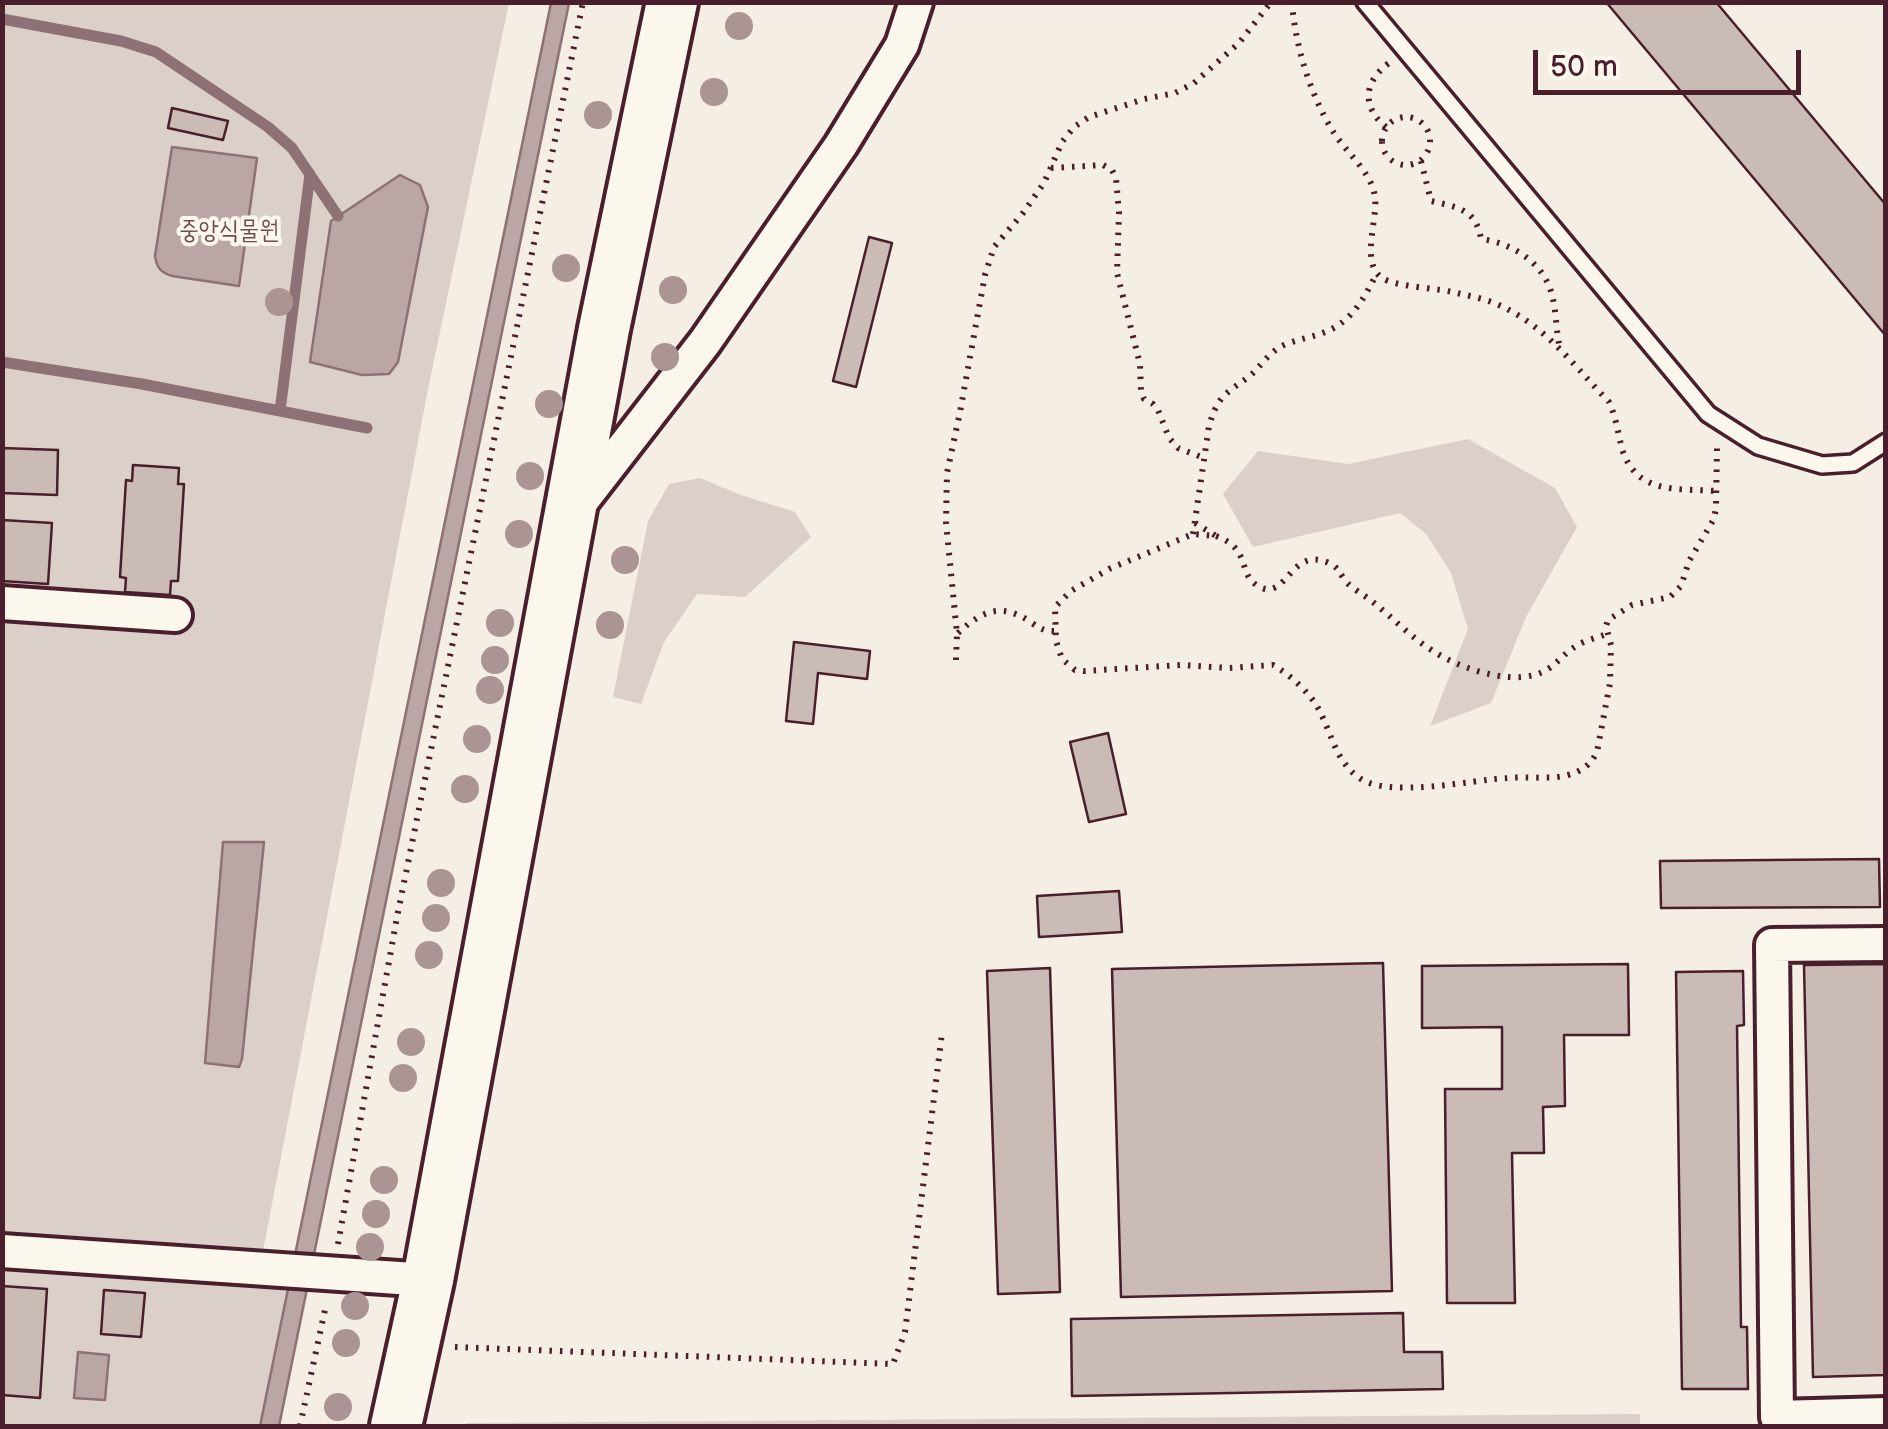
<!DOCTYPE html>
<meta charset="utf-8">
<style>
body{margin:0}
#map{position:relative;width:1888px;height:1429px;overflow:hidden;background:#f4eee4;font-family:"Balsamiq Sans",sans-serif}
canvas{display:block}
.frame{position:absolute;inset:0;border:5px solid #4a1f2b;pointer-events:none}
.scale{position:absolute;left:1533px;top:50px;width:268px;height:45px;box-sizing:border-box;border:5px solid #4a1f2b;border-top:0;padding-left:12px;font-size:30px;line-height:35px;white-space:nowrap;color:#4a1f2b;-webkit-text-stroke:8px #fbf7ec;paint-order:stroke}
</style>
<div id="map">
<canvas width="1888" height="1429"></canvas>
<div class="frame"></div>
<div class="scale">50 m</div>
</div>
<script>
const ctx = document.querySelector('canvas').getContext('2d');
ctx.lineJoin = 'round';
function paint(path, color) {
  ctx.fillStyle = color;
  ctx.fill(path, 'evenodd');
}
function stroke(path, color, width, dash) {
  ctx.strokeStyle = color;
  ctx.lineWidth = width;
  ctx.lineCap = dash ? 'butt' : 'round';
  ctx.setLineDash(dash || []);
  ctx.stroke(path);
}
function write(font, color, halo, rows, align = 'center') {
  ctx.font = font + ' "Balsamiq Sans","Poor Story",sans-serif';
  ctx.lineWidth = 8;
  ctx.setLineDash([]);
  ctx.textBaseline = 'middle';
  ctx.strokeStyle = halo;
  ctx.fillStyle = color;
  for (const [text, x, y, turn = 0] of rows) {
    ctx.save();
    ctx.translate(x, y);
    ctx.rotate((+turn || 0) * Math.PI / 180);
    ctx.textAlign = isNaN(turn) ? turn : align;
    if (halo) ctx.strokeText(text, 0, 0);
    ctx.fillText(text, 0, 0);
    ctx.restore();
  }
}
const green = new Path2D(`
 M3,3H509L428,389L264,1246L255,1282H289L260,1426H3Z
 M1468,439L1555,488L1577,527L1526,617L1491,703L1430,726L1468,629L1451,573L1426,534L1400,513L1253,547L1223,494L1258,451L1348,464Z
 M700,478L741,495L795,512L811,537L745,597L697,594L664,642L641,704L613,697L648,521L669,484Z
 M1640,1414V1426H463L467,1423Z`);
const water = new Path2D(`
 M551,3H569L279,1426H260Z
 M172,147L257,158L239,286L172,276C160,272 157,268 155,256Z
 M400,175L420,185L428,207L398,362L389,374L362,375L310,362L331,221Z
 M223,842H264L242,1059L239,1067L205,1063Z
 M78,1352L109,1355L105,1400L74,1398Z`);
const stream = new Path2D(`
 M2,19L121,41L156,52L268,127L292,148L338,216
 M2,362L142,384L367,428
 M280,411L310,174`);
const building = new Path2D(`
 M1606,2H1716L1886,205V336Z
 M172,108L228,121L223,140L168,128Z
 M869,237L892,243L856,387L833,381Z
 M2,448L58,450L57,495L2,493Z
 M133,465L179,468L178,484H184L178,581H171L170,595L125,592L126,578L120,577L126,480L132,481Z
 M2,520L52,523L48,584L2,581Z
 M794,642L870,651L867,679L818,673L813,724L786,721Z
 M1108,733L1126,814L1089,822L1070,742Z
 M1879,859L1880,907L1661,908L1660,861Z
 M1119,891L1122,932L1039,937L1037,896Z
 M1383,963L1392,1291L1121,1297L1112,969Z
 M1628,964L1629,1035H1564L1565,1106L1543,1107L1544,1153H1512L1515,1303H1447L1445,1089H1502V1027L1422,1028V966Z
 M1886,964V1375L1813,1377L1804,965Z
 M1050,968L1060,1292L998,1294L987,971Z
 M1743,971L1744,1025L1737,1026L1741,1327H1747L1748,1389H1682L1676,972Z
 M2,1286L47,1289L40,1398L2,1395Z
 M104,1290L145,1293L141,1337L101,1334Z
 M1403,1313L1404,1352H1442L1443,1389L1072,1396L1071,1319Z`);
const path = new Path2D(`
 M1292,2C1295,46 1311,97 1334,133C1347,153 1372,173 1375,197C1378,219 1360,263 1382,278C1396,287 1438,288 1457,293C1469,296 1482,298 1494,303C1544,323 1573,365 1609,402C1616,417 1618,433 1622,449C1637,495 1676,488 1716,491
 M1382 141a24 24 0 1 1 48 0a24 24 0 1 1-48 0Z
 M1386,127C1361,107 1364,81 1389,63
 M1421,161L1431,201C1457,207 1476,209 1481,239C1508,242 1538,259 1549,286C1557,305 1555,328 1560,348
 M1051,168L1103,165L1112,170L1116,178L1119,213L1117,273L1140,364L1141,392L1144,399L1153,404L1158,410L1169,438L1178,448L1204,458
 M1195,523L1216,536L1193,534L1109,569L1071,591L1055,607L1056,641L1062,659L1075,670L1084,671L1181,665L1229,668L1273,665C1289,674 1309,692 1318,708C1332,733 1335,762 1361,779C1390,798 1472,780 1507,778C1527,776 1549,780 1568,775C1583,771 1591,764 1597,752L1610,683L1611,645L1606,626L1608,620L1632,605L1670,597L1681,586L1689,561L1714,519L1716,508L1717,446
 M1193,534L1209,426C1212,416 1215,407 1222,398C1231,388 1243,382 1253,373C1264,362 1273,348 1289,343C1309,336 1329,335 1346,319C1360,307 1368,290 1377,273
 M1216,536C1252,549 1237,574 1258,586C1287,603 1290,545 1329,563C1338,567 1339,572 1344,579C1348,585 1356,590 1362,594C1387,611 1407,635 1433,651C1459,668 1504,683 1534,675C1556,669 1561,654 1578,645C1586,640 1597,638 1606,634
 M958,633C983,610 1002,602 1032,623C1041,629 1044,631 1054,631
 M956,660L957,634L946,522L947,473L960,412L985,275L994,247L1023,213L1044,183L1062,142L1074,127L1089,117L1144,99L1175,93L1194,83L1239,43L1271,2
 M338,1244L397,917L583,2
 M455,1347L893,1364L905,1332L942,1033
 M300,1426L326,1305`);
const service = new Path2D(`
 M1365,2L1708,414L1758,446L1822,465L1853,463L1886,442`);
const minor = new Path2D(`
 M575,510L705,342L841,145L902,45L916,2
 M2,603L175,615
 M1886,944L1772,945L1777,1417L1886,1414
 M2,1251L428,1280`);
const primary = new Path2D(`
 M396,1426L428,1280L604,329L672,2`);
const trees = [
 [739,26],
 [714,92],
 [598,115],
 [566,268],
 [673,290],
 [279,302],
 [665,357],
 [549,404],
 [530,476],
 [519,534],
 [625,560],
 [500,623],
 [610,625],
 [495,660],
 [490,690],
 [477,739],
 [465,789],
 [441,883],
 [436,918],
 [429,955],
 [411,1042],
 [403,1078],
 [384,1180],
 [376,1214],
 [370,1247],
 [355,1306],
 [346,1343],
 [338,1407]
];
const parkNames = [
 ["중앙식물원",229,232]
];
paint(green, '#dbd0c9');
paint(water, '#baa7a5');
stroke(water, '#8d7174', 2.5);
stroke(stream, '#8d7174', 11);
paint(building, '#cabbb6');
stroke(building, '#4a1f2b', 2.5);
stroke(service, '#4a1f2b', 22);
stroke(minor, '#4a1f2b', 40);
stroke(primary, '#4a1f2b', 58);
stroke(path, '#4a1f2b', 6, [2.5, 8]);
stroke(service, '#fbf7ec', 15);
stroke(minor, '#fbf7ec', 32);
stroke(primary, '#fbf7ec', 50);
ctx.fillStyle = '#aa9494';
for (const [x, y] of trees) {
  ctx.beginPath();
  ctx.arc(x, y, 14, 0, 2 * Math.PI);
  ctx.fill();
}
write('25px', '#6e4b52', '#fbf7ec', parkNames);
</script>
